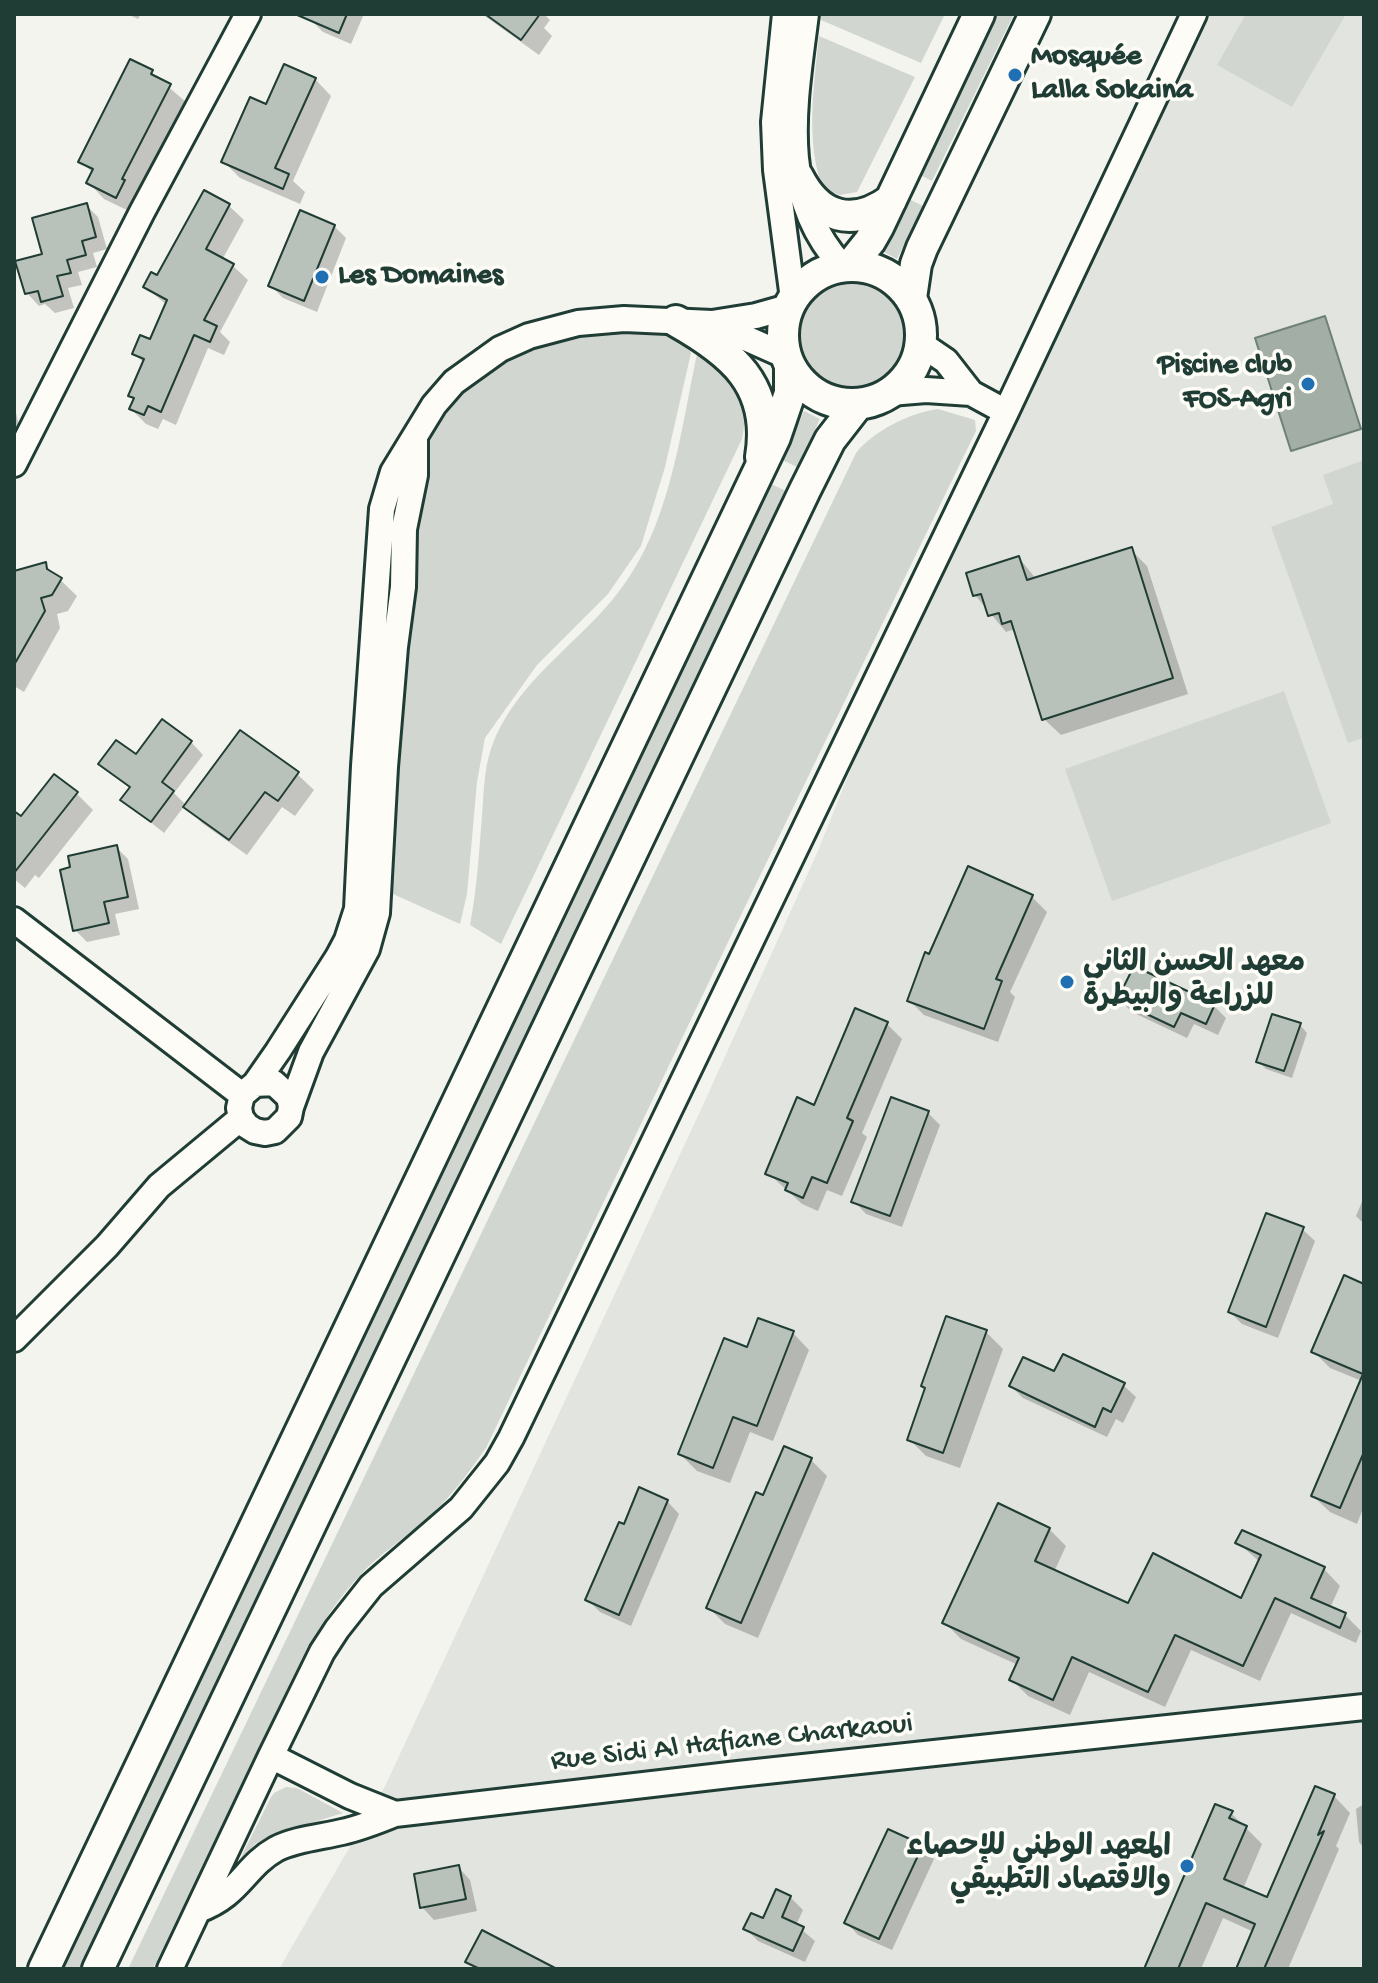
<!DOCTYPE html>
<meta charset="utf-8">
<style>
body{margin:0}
#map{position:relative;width:1378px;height:1983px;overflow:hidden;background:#f4f4ef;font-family:"Gochi Hand",sans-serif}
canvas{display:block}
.frame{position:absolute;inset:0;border:16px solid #1f3d34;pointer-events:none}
</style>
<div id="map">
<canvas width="1378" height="1983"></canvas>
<div class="frame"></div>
</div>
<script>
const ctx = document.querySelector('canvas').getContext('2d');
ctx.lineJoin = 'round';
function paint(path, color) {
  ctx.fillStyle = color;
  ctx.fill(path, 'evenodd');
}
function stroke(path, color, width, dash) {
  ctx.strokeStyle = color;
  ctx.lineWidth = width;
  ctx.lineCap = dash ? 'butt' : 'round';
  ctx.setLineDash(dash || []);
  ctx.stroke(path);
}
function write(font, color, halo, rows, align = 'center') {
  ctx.font = font + ' "Gochi Hand","Playpen Sans Arabic",sans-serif';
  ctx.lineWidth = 7;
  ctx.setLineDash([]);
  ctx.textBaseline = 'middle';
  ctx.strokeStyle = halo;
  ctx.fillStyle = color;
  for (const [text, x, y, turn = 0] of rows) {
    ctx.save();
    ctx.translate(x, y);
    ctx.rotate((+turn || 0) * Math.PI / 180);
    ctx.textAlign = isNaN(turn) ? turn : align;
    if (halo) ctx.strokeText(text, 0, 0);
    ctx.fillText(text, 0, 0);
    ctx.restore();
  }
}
const built = new Path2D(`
 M1180,14H1364V1969H279L385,1786L703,1105L817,853L1003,390Z`);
const green = new Path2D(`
 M821,14H945L921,63L821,20Z
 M994,14H1014L932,181L918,174Z
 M1246,14H1346L1292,107L1217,65Z
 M819,36L915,77L857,192L840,195L823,189C805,142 814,85 819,36Z
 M907,198L923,206L897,259L882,251Z
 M800 335a53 53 0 1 1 106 0a53 53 0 1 1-106 0Z
 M608,329C635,333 677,324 691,353L665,467L641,546L608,594L537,665L485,738L477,782L467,894L460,924L375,886L374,758L389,594L386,526L430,414L510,347Z
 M697,354C728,376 752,398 742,439L501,944L470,925C477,889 479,852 482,816C484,789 484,763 495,738C520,681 574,646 613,599C670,531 679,438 697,354Z
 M938,409L975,420L976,431L741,915L486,1448C467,1475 448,1501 422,1523C402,1540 380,1554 361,1574C340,1596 323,1622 307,1648L153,1969H128L856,453C872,432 911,412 938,409Z
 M804,411L820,419L797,467L782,460Z
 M1364,460V738L1348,743L1271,527L1333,504L1323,475Z
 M771,484L786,491L82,1969H62Z
 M1284,691L1331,823L1112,901L1065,769Z
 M286,1787L297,1788L343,1813L269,1836L255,1844L235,1869L270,1799L274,1793Z`);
const water = new Path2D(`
 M1325,316L1361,429L1291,451L1255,338Z`);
const shadow = new Path2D(`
 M127,14H141L138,19Z
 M314,14H364L351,44L323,32L311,20Z
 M482,14H544L550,20L544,28L552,36L539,55Z
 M151,72L186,102L138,196L133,213L104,199L88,182L93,173L80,161Z
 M315,79L331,96L293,181L305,192L300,204L240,178L223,161L267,107Z
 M205,193L229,206L244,220L222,260L233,266L248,280L220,332L230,342L224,355L208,348L176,425L163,419L158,429L146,424L131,409L135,400L131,395L144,363L134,353L151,342L167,305L145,287L157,278Z
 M86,205L98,217L107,249L93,253L97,267L78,272L82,285L68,288L74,308L55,313L45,304L39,306L27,293L44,255Z
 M334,226L346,238L317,312L283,298L271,286Z
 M14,404L20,430L14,432Z
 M1131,550L1147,566L1188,694L1061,735L1044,719L1018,636L1012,630L1006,632L975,595L1019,558L1037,580Z
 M45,565L77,596L68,611L57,614L60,628L24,692L14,686V573Z
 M191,742L203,755L174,793L187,806L297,774L314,790L295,816L282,807L247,855L202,823L185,805L164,833L123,800L131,789L100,764Z
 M76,793L93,810L39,878L35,875L25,888L14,879V813L21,819Z
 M116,847L128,859L139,909L115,914L120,935L87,942L75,930Z
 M1032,897L1047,912L1010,992L1015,997L998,1042L924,1015L909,1000L930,956Z
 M1120,1000L1214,1006L1226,1018L1218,1035L1194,1024L1187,1038L1132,1012Z
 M856,1011L887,1024L902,1039L862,1133L867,1137L842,1196L827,1190L818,1211L802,1204L768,1173L815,1107Z
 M1300,1025L1307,1033L1292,1078L1266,1069L1258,1061Z
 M928,1113L940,1125L902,1227L866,1214L854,1201Z
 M1364,1197V1224L1356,1216Z
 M1302,1229L1315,1241L1278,1338L1242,1324L1230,1312Z
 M1364,1286V1506L1357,1524L1330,1512L1313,1496L1362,1381L1330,1368L1313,1351Z
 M986,1332L1003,1349L960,1468L926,1456L909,1439Z
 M793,1333L809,1350L773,1441L750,1432L730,1483L697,1471L680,1454L748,1349Z
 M1055,1374L1123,1385L1136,1397L1123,1423L1116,1419L1107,1437L1023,1398L1011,1386Z
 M810,1459L827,1476L758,1638L725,1624L709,1608L764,1498Z
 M667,1501L679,1514L631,1626L600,1612L588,1600Z
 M1049,1529L1066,1546L1054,1572L1129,1606L1242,1600L1260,1562L1238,1543L1324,1569L1340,1586L1330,1608L1345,1615L1361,1631L1356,1643L1291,1613L1260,1681L1191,1650L1165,1707L1089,1672L1070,1715L1028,1696L1011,1679L1018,1665L961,1639L945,1623Z
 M1334,1796L1350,1813L1336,1846L1339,1849L1288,1969H1238L1254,1932L1223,1918L1201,1969H1146L1231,1813L1262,1844L1243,1889L1268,1900Z
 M1364,1804V1848L1359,1842L1356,1809Z
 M922,1846L934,1859L892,1950L858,1935L846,1922Z
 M458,1867L470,1880L477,1911L434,1920L422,1907Z
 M790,1897L803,1910L796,1925L815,1941L805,1962L758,1941L746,1929L764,1921Z`);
const building = new Path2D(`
 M295,14H347L339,33Z
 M485,14H540L521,40Z
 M130,59L153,70L151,74L171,84L122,179L125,180L116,198L86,183L93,169L78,162Z
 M284,64L316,78L275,168L289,174L283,189L221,162L250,97L266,104Z
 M204,190L230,204L206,249L234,264L204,320L217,326L210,342L194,335L161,412L148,406L144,415L129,409L134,398L128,396L144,359L132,354L140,335L150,339L167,300L143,287L151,272L157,275Z
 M87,203L96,237L82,241L86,255L67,260L71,273L57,276L63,296L41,302L38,291L25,294L15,261L42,254L32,218Z
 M300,210L335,225L304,301L268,286Z
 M1132,547L1173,678L1042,720L1011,621L1002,624L999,613L988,616L981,594L973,596L966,573L1019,556L1027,580Z
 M46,562L47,569L62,578L52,595L41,598L45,611L14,665V571Z
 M162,719L192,741L162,782L174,791L151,822L120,800L130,787L98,764L116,740L136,754Z
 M240,730L299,772L278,801L265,792L229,840L183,807Z
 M54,774L78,792L14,873V811L21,816Z
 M117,845L128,897L104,902L109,923L73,931L60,870L70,867L68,856Z
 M968,866L1033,895L996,979L1002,981L984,1029L907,1001L925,952L929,954Z
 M1134,966L1215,1004L1206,1024L1181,1013L1174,1027L1117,1000Z
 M855,1008L888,1022L847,1118L853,1121L827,1183L812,1177L803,1198L785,1190L788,1183L765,1174L797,1097L814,1105Z
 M1272,1014L1301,1023L1284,1071L1256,1062Z
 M891,1097L929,1111L890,1216L851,1202Z
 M1266,1213L1304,1227L1266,1327L1228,1312Z
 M1344,1275L1364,1284V1452L1340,1508L1311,1496L1363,1374L1311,1352Z
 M946,1316L987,1330L943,1453L907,1440L925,1388L921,1386Z
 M758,1318L794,1331L757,1426L733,1417L713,1468L678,1454L724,1338L747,1347Z
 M1063,1354L1125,1383L1111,1412L1103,1408L1095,1427L1009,1386L1023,1357L1054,1371Z
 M784,1446L812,1458L741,1623L706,1608L756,1492L763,1495Z
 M639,1487L668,1500L619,1615L585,1600L619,1522L624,1524Z
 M998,1503L1050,1528L1035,1561L1128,1603L1153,1553L1241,1598L1261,1555L1235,1543L1242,1530L1325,1567L1311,1598L1346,1613L1340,1628L1275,1598L1243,1666L1175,1635L1148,1692L1072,1657L1053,1700L1009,1680L1019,1658L942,1623Z
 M1315,1786L1335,1794L1318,1835L1324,1831L1264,1969H1236L1255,1924L1206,1903L1178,1969H1144L1215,1804L1233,1811L1229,1818L1247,1826L1224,1879L1267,1897Z
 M888,1829L923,1845L879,1939L844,1923Z
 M459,1865L466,1899L420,1908L414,1874Z
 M776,1889L791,1896L782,1917L804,1927L793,1951L743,1929L751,1913L763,1918Z
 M482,1930L557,1969H480L465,1962Z`);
const minor = new Path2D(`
 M785,14L774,122L776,170L793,299
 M806,14C795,103 776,194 842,266
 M714,324L786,356
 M921,344L946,361L971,393
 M890,393L926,390L971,393L1006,412
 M14,464L142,212L248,14
 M14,920L242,1095
 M255,1084L274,1083L289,1097L291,1107L289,1117L275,1131L265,1133L255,1131L247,1126L241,1118L239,1108L242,1095L255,1084L278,1051L338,957L347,940L357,909L364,766L382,509L393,472L434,405L454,382L500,349L529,336L578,323L624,319L712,323L756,316L788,307
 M291,1107L311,1052L367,949L377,913L385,767L395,647L403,587L404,529L415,475V437
 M14,1339L107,1246L159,1186L241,1118
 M271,1756L350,1796L395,1814
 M198,1910C240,1895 244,1867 276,1849C295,1839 321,1837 342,1832C360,1828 378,1821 395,1814L738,1774L1364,1707
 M170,1969L271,1756L322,1652L337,1629L371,1586L461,1508L497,1463L511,1438L1006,412L1194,14`);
const major = new Path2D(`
 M798,177C819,218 852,228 891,200
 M783 335a69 69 0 1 1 138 0a69 69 0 1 1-138 0Z
 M850,266L870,241L878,227L979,14
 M911,298L916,264L922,248L1035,14
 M676,321C731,352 773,385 761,457
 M44,1969L775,437L790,393V367
 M98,1969L805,490L830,440L858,404`);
const markers = [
 [1015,75,8,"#1f6fb2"],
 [322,277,8,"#1f6fb2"],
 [1308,384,8,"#1f6fb2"],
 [1067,982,8,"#1f6fb2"],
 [1187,1866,8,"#1f6fb2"]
];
const poiNames = [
 ["Mosquée",1031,58],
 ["Lalla Sokaina",1031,92],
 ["Les Domaines",338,277],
 ["Piscine club",1292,367,"right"],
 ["FOS-Agri",1292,401,"right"],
 ["معهد الحسن الثاني",1083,965],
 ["للزراعة والبيطرة",1083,999],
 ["المعهد الوطني للإحصاء",1171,1849,"right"],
 ["والاقتصاد التطبيقي",1171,1883,"right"]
];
const streetNames = [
 ["Rue Sidi Al Hafiane Charkaoui",732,1744,-6]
];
paint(built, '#e2e5df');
paint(green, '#d1d6d1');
paint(water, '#a3aea7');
stroke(water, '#6e8179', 2);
paint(shadow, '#0003');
paint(building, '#b9c1bb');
stroke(building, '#1f3d34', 2);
stroke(minor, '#1f3d34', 30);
stroke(major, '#1f3d34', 36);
stroke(minor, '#fdfcf7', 24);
stroke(major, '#fdfcf7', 30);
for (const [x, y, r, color] of markers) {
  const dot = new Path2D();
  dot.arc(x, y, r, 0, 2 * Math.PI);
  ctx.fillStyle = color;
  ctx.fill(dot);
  stroke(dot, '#fdfcf7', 3);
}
write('bold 30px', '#1f3d34', '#fdfcf7', poiNames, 'left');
write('30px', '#1f3d34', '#fdfcf7', streetNames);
</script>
